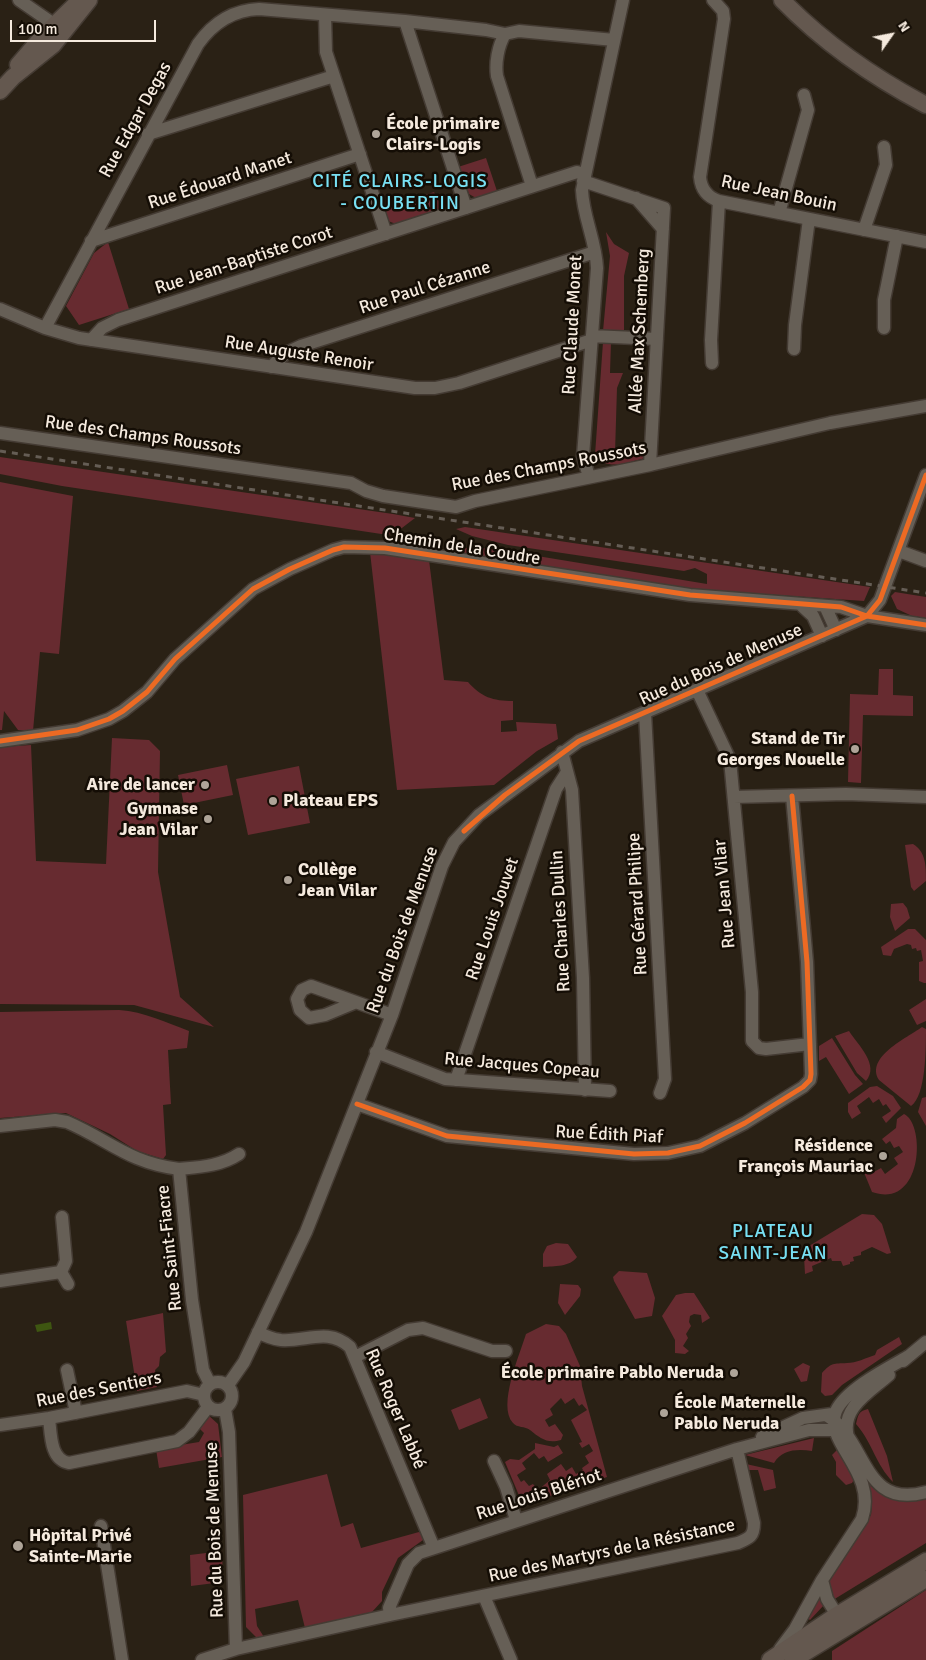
<!DOCTYPE html>
<meta charset="utf-8">
<style>
body{margin:0}
#map{position:relative;width:926px;height:1660px;overflow:hidden;background:#2a2115;font-family:Signika,sans-serif}
canvas{display:block}
.north{position:absolute;left:866px;top:10px;width:50px;height:50px;-webkit-text-stroke:4px #140d05;paint-order:stroke;rotate:57deg;font-size:14px;font-weight:700;line-height:20px;text-align:center;color:#f5eade}
.north::after{content:'';display:block;margin:auto;width:18px;height:22px;background:#f5eade;clip-path:polygon(50% 0,100% 100%,50% 72%,0 100%)}
.scale{position:absolute;left:10px;top:20px;width:146px;height:22px;box-sizing:border-box;border:2px solid #f5eade;border-top:0;padding-left:6px;font-size:15px;line-height:18px;white-space:nowrap;color:#f5eade;-webkit-text-stroke:4px #140d05;paint-order:stroke}
</style>
<div id="map">
<canvas width="926" height="1660"></canvas>
<div class="north">N</div>
<div class="scale">100 m</div>
</div>
<script>
const ctx = document.querySelector('canvas').getContext('2d');
ctx.lineJoin = 'round';
function paint(path, color) {
  ctx.fillStyle = color;
  ctx.fill(path, 'evenodd');
}
function stroke(path, color, width, dash) {
  ctx.strokeStyle = color;
  ctx.lineWidth = width;
  ctx.lineCap = dash ? 'butt' : 'round';
  ctx.setLineDash(dash || []);
  ctx.stroke(path);
}
function write(font, color, halo, rows, align = 'center') {
  ctx.font = font + ' Signika,sans-serif';
  ctx.lineWidth = 5;
  ctx.setLineDash([]);
  ctx.textBaseline = 'middle';
  ctx.strokeStyle = halo;
  ctx.fillStyle = color;
  for (const [text, x, y, turn = 0] of rows) {
    ctx.save();
    ctx.translate(x, y);
    ctx.rotate((+turn || 0) * Math.PI / 180);
    ctx.textAlign = isNaN(turn) ? turn : align;
    if (halo) ctx.strokeText(text, 0, 0);
    ctx.fillText(text, 0, 0);
    ctx.restore();
  }
}
const green = new Path2D(`
 M486,158L497,191L476,198L469,194L458,167Z
 M434,192L443,209L396,224L388,221L384,208Z
 M606,232L614,244L629,253L624,276V332L603,331L610,256Z
 M108,242L129,309L79,325L66,306L94,253Z
 M603,342H611L610,373H623L617,388L615,453L646,455L645,458C629,462 607,472 595,455Z
 M0,457L393,514L415,518L398,531L388,535L62,486L0,474Z
 M0,482L73,496L59,654L40,652L33,731L18,730L4,711L2,730H0Z
 M465,527L870,587L864,601L690,589L452,551L471,547L501,550L707,584V574L695,568L684,571L508,545L472,536L456,529Z
 M370,552L429,560L444,680L468,682C481,697 493,701 513,701V720L501,721V732L517,731L516,722L556,724L558,739L537,751L494,785L397,790Z
 M895,592L926,597V618L912,616L897,609L891,596Z
 M879,669H893V695L913,696V716L863,715L861,783L848,782L850,694L878,695Z
 M112,738L149,740L160,751L158,872L180,997L214,1027L134,1005L0,1004V747L31,745L36,861L106,864Z
 M227,765L233,795L184,805L178,775Z
 M299,766L310,823L248,835L236,779Z
 M913,844C926,852 926,866 926,881L914,891L911,887L905,845Z
 M903,903L907,908L910,918L895,931L890,917L891,904Z
 M908,929H915L926,940V983H924L919,981V962L923,961L921,950L917,951L916,948L912,949L911,945L907,944L894,949L891,956L883,955L881,947Z
 M926,999V1021L917,1025L909,1010Z
 M119,1010C145,1012 165,1022 189,1031L187,1048L168,1050L171,1104L163,1105L166,1155L163,1159L137,1151L110,1134L66,1113L0,1118V1012Z
 M922,1027L926,1029C926,1048 926,1096 911,1106L879,1080C865,1057 907,1038 922,1027Z
 M849,1031C858,1045 880,1065 866,1081L857,1073L835,1036Z
 M832,1038L855,1075L863,1084L849,1094L826,1057L819,1061V1046Z
 M877,1086L893,1096L901,1108L886,1123L882,1117L891,1111L886,1104L883,1106L879,1099L873,1103L869,1097L857,1106L861,1113L852,1119L848,1112V1103L870,1087Z
 M926,1097V1126L918,1112L922,1098Z
 M904,1114C926,1124 923,1210 872,1192L863,1170L868,1167L872,1173L881,1168L885,1174L898,1164L894,1158L903,1152L899,1146L894,1148L890,1141L886,1144L882,1139L896,1128L897,1119Z
 M862,1214L874,1215L882,1224L891,1253L887,1254L872,1247L861,1252V1255L853,1257L854,1261L850,1262V1264L843,1266L841,1261H832L831,1258L812,1266L813,1271L805,1274L804,1257L809,1246Z
 M556,1243L568,1244L577,1257C570,1267 554,1266 543,1267V1254L547,1246Z
 M619,1271L647,1273L655,1298L652,1316L635,1319L614,1281L613,1277Z
 M560,1284L578,1285L581,1289L580,1296L565,1315L558,1303Z
 M685,1293H694L710,1318L702,1323L701,1315L694,1314L690,1316L689,1322L691,1326L686,1334L688,1338L683,1346L689,1351L685,1354L675,1353V1340L662,1316L676,1295Z
 M163,1313L166,1352L160,1357L159,1366L155,1370L157,1387L137,1391L126,1321Z
 M546,1324L559,1326L566,1334L580,1366L582,1386L607,1477L523,1505L505,1462L510,1459L519,1460L535,1449V1443L554,1447L558,1445L563,1453L548,1462L544,1456L539,1459L534,1453L522,1463L526,1469L517,1475L521,1482L524,1480L529,1486L533,1484L538,1490L550,1480L547,1474L561,1464L566,1471L572,1467L576,1474L583,1470L582,1468L589,1463L585,1456L593,1451L589,1444L582,1448L579,1443L582,1442L571,1420L587,1410L582,1404L579,1406L574,1398L565,1404L561,1398L550,1409L553,1415L545,1420L549,1427L555,1424L563,1435L561,1440C547,1444 540,1438 530,1430C525,1426 517,1428 513,1423C497,1406 520,1354 526,1334Z
 M899,1337L902,1344L842,1385L832,1395L825,1396L821,1392L822,1373C832,1362 833,1364 847,1363C856,1363 866,1358 875,1355L877,1350Z
 M803,1363L810,1366L807,1381L801,1382L794,1369Z
 M480,1398L488,1418L459,1430L451,1410Z
 M868,1409L887,1456L893,1482C876,1465 872,1442 856,1424C858,1416 858,1411 868,1409Z
 M208,1415L218,1424L222,1457L159,1468L156,1449L199,1442L204,1433L199,1428Z
 M814,1438L812,1451C798,1449 782,1449 774,1463L745,1455Z
 M837,1450L855,1478L852,1483L846,1485L836,1475V1462L832,1455Z
 M746,1464L773,1470L776,1488L764,1491L758,1470H747Z
 M327,1474L341,1527L353,1523L361,1548L419,1532L423,1534V1540L398,1558L382,1592V1601L372,1612L305,1628L298,1600L255,1609L257,1626L264,1637L257,1638L246,1627L243,1495Z
 M868,1484C891,1502 898,1502 926,1497V1543L833,1600L831,1597L828,1578L871,1515L872,1503Z
 M222,1551L223,1582L191,1586L190,1555Z
 M926,1590V1660H832V1651Z
 M819,1597L824,1605L810,1620L806,1617Z`);
const water = new Path2D(`
 M51,1322L52,1329L37,1332L35,1325Z`);
const minor = new Path2D(`
 M19,0L55,25
 M713,0L723,11L724,19L700,177C701,189 707,197 719,201L926,242
 M325,15L326,52L386,234
 M405,21L466,208
 M505,34C498,46 495,63 497,76L532,186
 M148,134L334,76
 M583,181L664,208L650,465
 M636,198L663,229
 M779,213L808,110L804,95
 M864,230L886,165L884,147
 M91,241L360,154
 M0,309L45,328L79,338L415,388H435L459,383L592,340
 M45,328L198,44C213,23 232,10 259,9L405,21L486,30L505,34L519,31L614,40
 M884,328V300L897,236
 M592,336L657,339
 M91,340L102,328L118,320L577,172L584,174
 M794,349L795,325L809,219
 M712,363L711,340L719,201
 M271,367L286,353L301,346L595,252
 M0,433L351,483L366,491L383,496L456,507L475,501L650,465L830,423L926,406
 M589,477L583,456L597,268C596,241 583,217 582,190L623,0
 M899,551L926,561
 M801,605L813,616L822,636
 M825,606L836,630
 M697,690L730,760L752,992V1041L759,1048L766,1049L810,1044
 M645,713L665,1079L660,1093
 M0,741L77,730L109,719L123,711L147,692L175,659L253,589L290,569L333,550L344,547L385,548L690,595L841,607L867,616L926,625
 M562,752L572,790L583,978L585,1090
 M734,797L846,794L926,797
 M354,1003L325,1015L309,1018L300,1010L297,999L302,990L311,986L392,1015
 M376,1052L445,1079L610,1091
 M456,1080L556,789L567,772
 M357,1104L447,1136L634,1154L668,1153L700,1146L745,1123L803,1087L810,1080L811,1074L807,962L792,796
 M0,1126L55,1120L67,1122C109,1140 129,1163 179,1169
 M61,1272L68,1284
 M0,1281L61,1272L66,1261L62,1217
 M258,1332C265,1336 272,1339 281,1340C306,1342 328,1327 350,1347L434,1548
 M355,1357L408,1330L423,1328L492,1351H506
 M903,1361L926,1342
 M67,1370L76,1413
 M204 1396a14 14 0 1 1 28 0a14 14 0 1 1-28 0Z
 M210,1384L203,1370L192,1300L179,1169C200,1167 221,1166 239,1154
 M228,1385L244,1362L306,1232L392,1015L442,866L454,842L479,815L579,741L867,616L880,600L926,475
 M225,1409L229,1432L236,1649
 M826,1415C868,1439 861,1510 926,1492
 M49,1418C51,1434 50,1460 69,1463L177,1441L189,1432L208,1407
 M0,1425L49,1418L187,1391L204,1395
 M762,1437L803,1418L832,1414
 M848,1437C840,1408 870,1392 889,1375
 M494,1461L506,1487L516,1520
 M101,1526L122,1660
 M822,1580L827,1599L837,1615
 M484,1596L511,1660
 M390,1615L389,1608L408,1564L419,1553L737,1449L809,1430H835
 M780,1649L795,1629L822,1580L862,1519C878,1471 823,1443 836,1411C846,1389 888,1368 909,1356
 M202,1660L236,1649L390,1615L738,1543C750,1538 754,1536 754,1523L737,1449`);
const major = new Path2D(`
 M782,0C824,43 873,77 926,105
 M18,65L43,36L75,5
 M0,91L13,77L53,45L89,0
 M770,1660L837,1615L926,1561
 M793,1660L926,1579`);
const rail = new Path2D(`
 M0,451L926,593`);
const cycleway = new Path2D(`
 M0,741L77,730L109,719L123,711L147,692L175,659L253,589L290,569L333,550L344,547L385,548L690,595L841,607L867,616L926,625
 M464,831L505,795L579,741L867,616L880,600L926,475
 M357,1104L447,1136L634,1154L668,1153L700,1146L745,1123L803,1087L810,1080L811,1074L807,962L792,796`);
const markers = [
 [376,134,5,"#aea498"],
 [855,749,5,"#aea498"],
 [205,785,5,"#aea498"],
 [273,801,5,"#aea498"],
 [208,819,5,"#aea498"],
 [288,880,5,"#aea498"],
 [883,1156,5,"#aea498"],
 [734,1373,5,"#aea498"],
 [664,1413,5,"#aea498"],
 [18,1546,6,"#aea498"]
];
const streetNames = [
 ["Rue Edgar Degas",136,120,-61],
 ["Rue Édouard Manet",220,181,-18],
 ["Rue Jean Bouin",779,194,12],
 ["Rue Jean-Baptiste Corot",244,261,-18],
 ["Rue Paul Cézanne",425,288,-18],
 ["Rue Claude Monet",573,325,-87],
 ["Allée Max Schemberg",640,331,-87],
 ["Rue Auguste Renoir",299,354,9],
 ["Rue des Champs Roussots",143,436,8],
 ["Rue des Champs Roussots",549,467,-11],
 ["Chemin de la Coudre",462,547,9],
 ["Rue du Bois de Menuse",721,665,-24],
 ["Rue Jean Vilar",725,894,-95],
 ["Rue Gérard Philipe",638,904,-93],
 ["Rue Louis Jouvet",493,919,-71],
 ["Rue Charles Dullin",561,921,-93],
 ["Rue du Bois de Menuse",403,930,-70],
 ["Rue Jacques Copeau",522,1066,5],
 ["Rue Édith Piaf",609,1135,3],
 ["Rue Saint-Fiacre",170,1248,-96],
 ["Rue des Sentiers",99,1390,-11],
 ["Rue Roger Labbé",395,1409,67],
 ["Rue Louis Blériot",539,1495,-18],
 ["Rue du Bois de Menuse",215,1530,-92],
 ["Rue des Martyrs de la Résistance",612,1551,-12]
];
const poiNames = [
 ["École primaire",386,124],
 ["Clairs-Logis",386,145],
 ["Stand de Tir",845,739,"right"],
 ["Georges Nouelle",845,760,"right"],
 ["Aire de lancer",195,785,"right"],
 ["Plateau EPS",283,801],
 ["Gymnase",198,809,"right"],
 ["Jean Vilar",198,830,"right"],
 ["Collège",298,870],
 ["Jean Vilar",298,891],
 ["Résidence",873,1146,"right"],
 ["François Mauriac",873,1167,"right"],
 ["École primaire Pablo Neruda",724,1373,"right"],
 ["École Maternelle",674,1403],
 ["Pablo Neruda",674,1424],
 ["Hôpital Privé",29,1536],
 ["Sainte-Marie",29,1557]
];
const neighbourhoodNames = [
 ["CITÉ CLAIRS-LOGIS",400,182],
 ["- COUBERTIN",400,204],
 ["PLATEAU",773,1232],
 ["SAINT-JEAN",773,1254]
];
paint(green, '#672b30');
paint(water, '#3e5611');
stroke(minor, '#443b33', 15);
stroke(major, '#443b33', 19);
stroke(minor, '#665f56', 12);
stroke(major, '#64584f', 16);
stroke(rail, '#655d55', 3, [6, 6]);
stroke(cycleway, '#ed6a23', 5);
for (const [x, y, r, color] of markers) {
  const dot = new Path2D();
  dot.arc(x, y, r, 0, 2 * Math.PI);
  ctx.fillStyle = color;
  ctx.fill(dot);
  stroke(dot, '#140d05', 2);
}
write('18px', '#f5eade', '#140d05', streetNames);
write('bold 18px', '#f5eade', '#140d05', poiNames, 'left');
ctx.letterSpacing = '1px';
write('19px', '#78e0f3', '#140d05', neighbourhoodNames);
ctx.letterSpacing = '0px';
</script>
